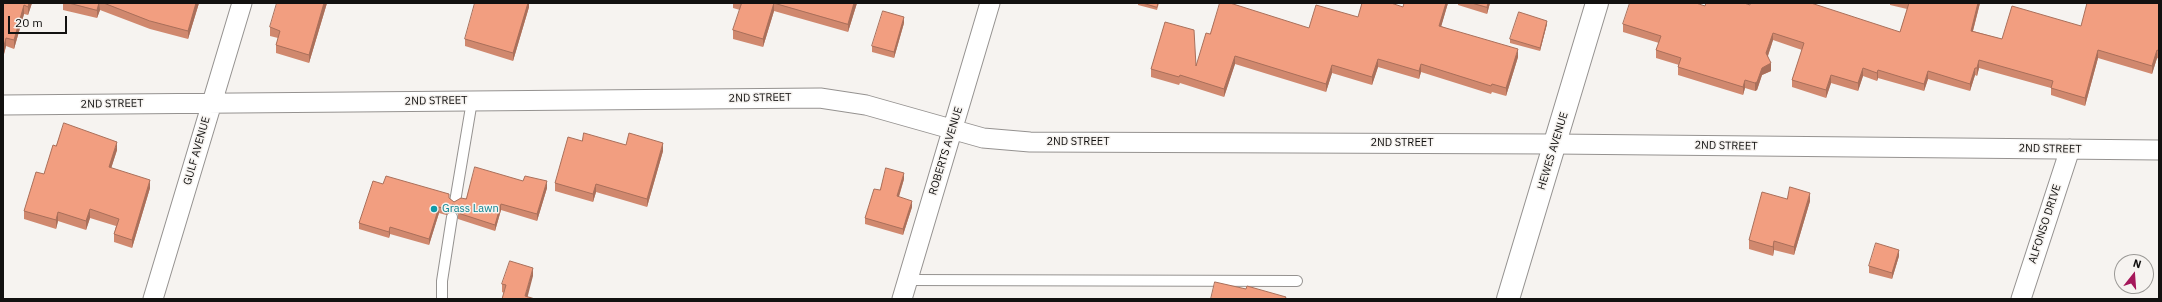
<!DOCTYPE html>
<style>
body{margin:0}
#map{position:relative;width:2162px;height:302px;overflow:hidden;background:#f6f3f0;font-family:"IBM Plex Sans",sans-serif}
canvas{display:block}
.frame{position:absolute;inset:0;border:4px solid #121110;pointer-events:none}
.north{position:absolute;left:2114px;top:254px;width:40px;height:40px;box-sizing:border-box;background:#f6f3f0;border:1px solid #9b9996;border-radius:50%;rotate:17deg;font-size:11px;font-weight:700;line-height:16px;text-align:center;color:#121110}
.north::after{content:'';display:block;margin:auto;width:14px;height:18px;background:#a5175a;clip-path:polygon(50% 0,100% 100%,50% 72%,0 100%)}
.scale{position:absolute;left:8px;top:16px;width:59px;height:18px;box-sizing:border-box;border:2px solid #121110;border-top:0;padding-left:5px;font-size:12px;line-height:14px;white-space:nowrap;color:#121110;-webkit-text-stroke:3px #f6f3f0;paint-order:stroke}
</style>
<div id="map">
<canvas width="2162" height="302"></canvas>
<div class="frame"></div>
<div class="north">N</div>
<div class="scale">20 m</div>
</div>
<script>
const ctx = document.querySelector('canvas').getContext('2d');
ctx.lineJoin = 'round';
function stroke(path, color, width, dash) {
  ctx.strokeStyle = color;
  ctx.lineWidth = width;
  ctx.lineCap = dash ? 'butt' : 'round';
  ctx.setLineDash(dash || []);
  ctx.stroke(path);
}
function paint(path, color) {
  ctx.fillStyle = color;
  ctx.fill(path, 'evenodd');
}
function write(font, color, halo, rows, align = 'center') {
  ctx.font = font + ' "IBM Plex Sans",sans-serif';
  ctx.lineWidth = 3;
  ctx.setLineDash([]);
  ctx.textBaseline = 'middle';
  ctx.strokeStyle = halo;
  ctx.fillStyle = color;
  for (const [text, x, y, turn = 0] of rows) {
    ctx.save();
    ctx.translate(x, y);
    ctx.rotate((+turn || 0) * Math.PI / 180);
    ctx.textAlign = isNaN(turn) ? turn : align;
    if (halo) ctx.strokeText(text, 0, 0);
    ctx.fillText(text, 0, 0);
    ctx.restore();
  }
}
const lane = new Path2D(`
 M455,202L472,101
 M908,280L1297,281
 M442,299V281L452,217`);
const street = new Path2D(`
 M3,105L820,98L866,105L983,138L1030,142L1554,144L2159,150
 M153,299L242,3
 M902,299L990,3
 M2021,299L2070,149`);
const secondary = new Path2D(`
 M1508,299L1597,3`);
const wall = new Path2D(`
 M3,3H32L28,15L24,14L14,49L6,46L4,54H3Z
 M63,3H199L188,39L150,29L100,10L97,18L63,10Z
 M327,3L309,63L276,53V45L278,38L270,36V27Z
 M529,3V7L513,61L465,46V39Z
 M733,3H857L848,32L774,11L763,47L733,39V30L740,10L733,8Z
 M1138,3H1159L1157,10L1138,5Z
 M1448,3L1441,26L1518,57L1506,96L1492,92L1491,94L1421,72L1419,79L1378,67L1372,85L1332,73L1326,92L1235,64L1224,97L1180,83L1179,85L1151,77V69L1196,66L1210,34L1309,28L1403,7Z
 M1458,3H1490L1487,14L1458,5Z
 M1890,3H1980L1973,31L2002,39L2081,26L2159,3V59L2157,58L2152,74L2098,58L2085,106L2051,95V88L1979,68L1977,76L1975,75L1970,91L1928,79L1924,91L1878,78L1877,81L1863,76L1858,91L1831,83L1826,98L1792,87V80L1802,50L1773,40L1768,56L1771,71L1762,75L1757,90L1755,91L1745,88L1743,95L1678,75V67L1679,65L1656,58V50L1659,43L1623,32V24L1705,6L1750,5L1900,32L1907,9L1890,5Z
 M904,23L894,58L872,52V46Z
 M1547,24L1540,51L1510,43V39Z
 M582,141L626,145L663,151L647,207L596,192L593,202L555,191V183Z
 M56,146L117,150L111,168L150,188L132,248L114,242V234L116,226L90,218L86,230L58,221L56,229L24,219V211L44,174Z
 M904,179L899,197L912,207L903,235L865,224V218L880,190Z
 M523,181L547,188L537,221L501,210L495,231L458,219V214L453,211L446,215L439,213L429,245L390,234L389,238L359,229V223L383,184L449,198L454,202Z
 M1787,199L1810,201L1794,255L1774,250L1773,256L1749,249V240Z
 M1899,256L1892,279L1869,273V266Z
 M533,276L504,293L502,292V284Z`);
const shadedWall = new Path2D(`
 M29,3H32L28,15V7Z
 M99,3L100,10L97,18V10Z
 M196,3H199L188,39V31Z
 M324,3H327L309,63V55Z
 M527,3H529V7L513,61V53Z
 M774,3V11L763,47V39Z
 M854,3H857L848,32V24Z
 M1446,3H1448L1439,34V26Z
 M1488,3H1490L1487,14V7Z
 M1978,3H1980L1971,38V31Z
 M24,5V14L14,49V40Z
 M904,17V23L894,58V52Z
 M1547,21V24L1540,51V48Z
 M1773,33V40L1766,61V53Z
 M6,38V46L4,54V46Z
 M1518,49V57L1506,96V88Z
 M2098,50V58L2085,106V98Z
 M2157,50V58L2152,74V66Z
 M1235,56V64L1224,97V89Z
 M1378,59V67L1372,85V77Z
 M1979,60V68L1977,76V68Z
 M1771,63V71L1762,75L1757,90L1755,91V83L1762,68Z
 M1421,64V72L1419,79V71Z
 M1332,65V73L1326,92V84Z
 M1863,68V76L1858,91V83Z
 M1975,68V75L1970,91V84Z
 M1878,70V78L1877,81V73Z
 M1928,71V79L1924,91V84Z
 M1831,75V83L1826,98V90Z
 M1745,80V88L1743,95V87Z
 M117,142V150L109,175V167Z
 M663,143V151L647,207V199Z
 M904,173V179L897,202V196Z
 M150,180V188L132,248V240Z
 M547,181V188L537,221V214Z
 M596,184V192L593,202V194Z
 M1810,193V201L1794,255V247Z
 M912,201V207L903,235V229Z
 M453,204V211L446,215V209Z
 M501,204V210L495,231V225Z
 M439,207V213L429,245V239Z
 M90,209V218L86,230V221Z
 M58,212V221L56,229V220Z
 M390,227V234L389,238V232Z
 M1774,241V250L1773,256V247Z
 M1899,250V256L1892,279V273Z
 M533,268V276L527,299L525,296Z`);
const building = new Path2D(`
 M3,3H29L28,7L24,5L14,40L6,38L4,46L3,45Z
 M69,3H99L97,10Z
 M104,3H196L188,31L150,21Z
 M277,3H324L309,55L276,45L280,31L270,27Z
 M475,3H528L513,53L465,39Z
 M742,3H774L763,39L733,30Z
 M774,3H854L848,24Z
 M1143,3H1158L1157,7Z
 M1220,3H1230L1309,28L1316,5L1358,17L1362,3H1391L1403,7L1404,3H1446L1439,26L1518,49L1506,88L1492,84L1491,86L1421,64L1419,71L1378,59L1372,77L1332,65L1326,84L1235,56L1224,89L1180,75L1179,77L1151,69L1165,22L1194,30L1196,66L1206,33L1210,34Z
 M1472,3H1488L1487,7Z
 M1630,3H1696L1705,6L1706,3H1744L1750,5V3H1811L1900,32L1909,3H1978L1971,31L2002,39L2012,6L2081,26L2087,3H2159V51L2157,50L2152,66L2098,50L2085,98L2051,88L2053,81L1979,60L1977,68H1975L1970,84L1928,71L1924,84L1878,70L1877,73L1863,68L1858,83L1831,75L1826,90L1792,80L1804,43L1773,33L1766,53L1771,63L1762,68L1757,82L1755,83L1745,80L1743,87L1678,67L1681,58L1656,50L1661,36L1623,24Z
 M883,11L904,17L894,52L872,46Z
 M1519,12L1547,21L1540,48L1510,39Z
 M64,123L117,142L109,167L150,180L132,240L114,234L119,219L90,209L86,221L58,212L56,220L24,211L36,172L44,174L53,145L56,146Z
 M584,133L626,145L629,133L663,143L647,199L596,184L593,194L555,183L568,137L582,141Z
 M475,167L523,181L525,176L547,181L537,214L501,204L495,225L458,213V208L453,204L446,209L439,207L429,239L390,227L389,232L359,223L373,181L383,184L386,176L449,194V198L454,202L461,198L466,199Z
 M886,168L904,173L897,196L912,201L903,229L865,218L874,189L880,190Z
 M1790,187L1810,193L1794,247L1774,241L1773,247L1749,240L1762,192L1787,199Z
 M1876,243L1899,250L1892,273L1869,266Z
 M510,261L533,268L525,296L535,299H502L506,285L502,284Z
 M1215,282L1246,289L1247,286L1286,297L1285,299H1211Z`);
const markers = [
 [434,209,4,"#0f9aa8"]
];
const streetNames = [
 ["2ND STREET",760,98,-1],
 ["2ND STREET",436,101,-1],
 ["2ND STREET",112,104,-1],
 ["2ND STREET",1078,142],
 ["2ND STREET",1402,143],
 ["2ND STREET",1726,146,1],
 ["2ND STREET",2050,149,1],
 ["GULF AVENUE",197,151,-74],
 ["ROBERTS AVENUE",946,151,-73],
 ["HEWES AVENUE",1553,151,-73],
 ["ALFONSO DRIVE",2045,224,-72]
];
const cultureNames = [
 ["Grass Lawn",442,209]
];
stroke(lane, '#959290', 12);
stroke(street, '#959290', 21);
stroke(secondary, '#959290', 24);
stroke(lane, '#fff', 10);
stroke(street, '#fff', 19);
stroke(secondary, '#fff', 22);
paint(wall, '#d0886e');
paint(shadedWall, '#a96f5a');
paint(building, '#f29e80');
stroke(building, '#a96f5a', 1);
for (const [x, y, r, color] of markers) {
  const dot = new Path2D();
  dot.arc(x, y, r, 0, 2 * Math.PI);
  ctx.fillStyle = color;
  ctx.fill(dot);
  stroke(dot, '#f6f3f0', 1.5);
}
write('11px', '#121110', '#f6f3f0', streetNames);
write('11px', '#0d838f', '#f6f3f0', cultureNames, 'left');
</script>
